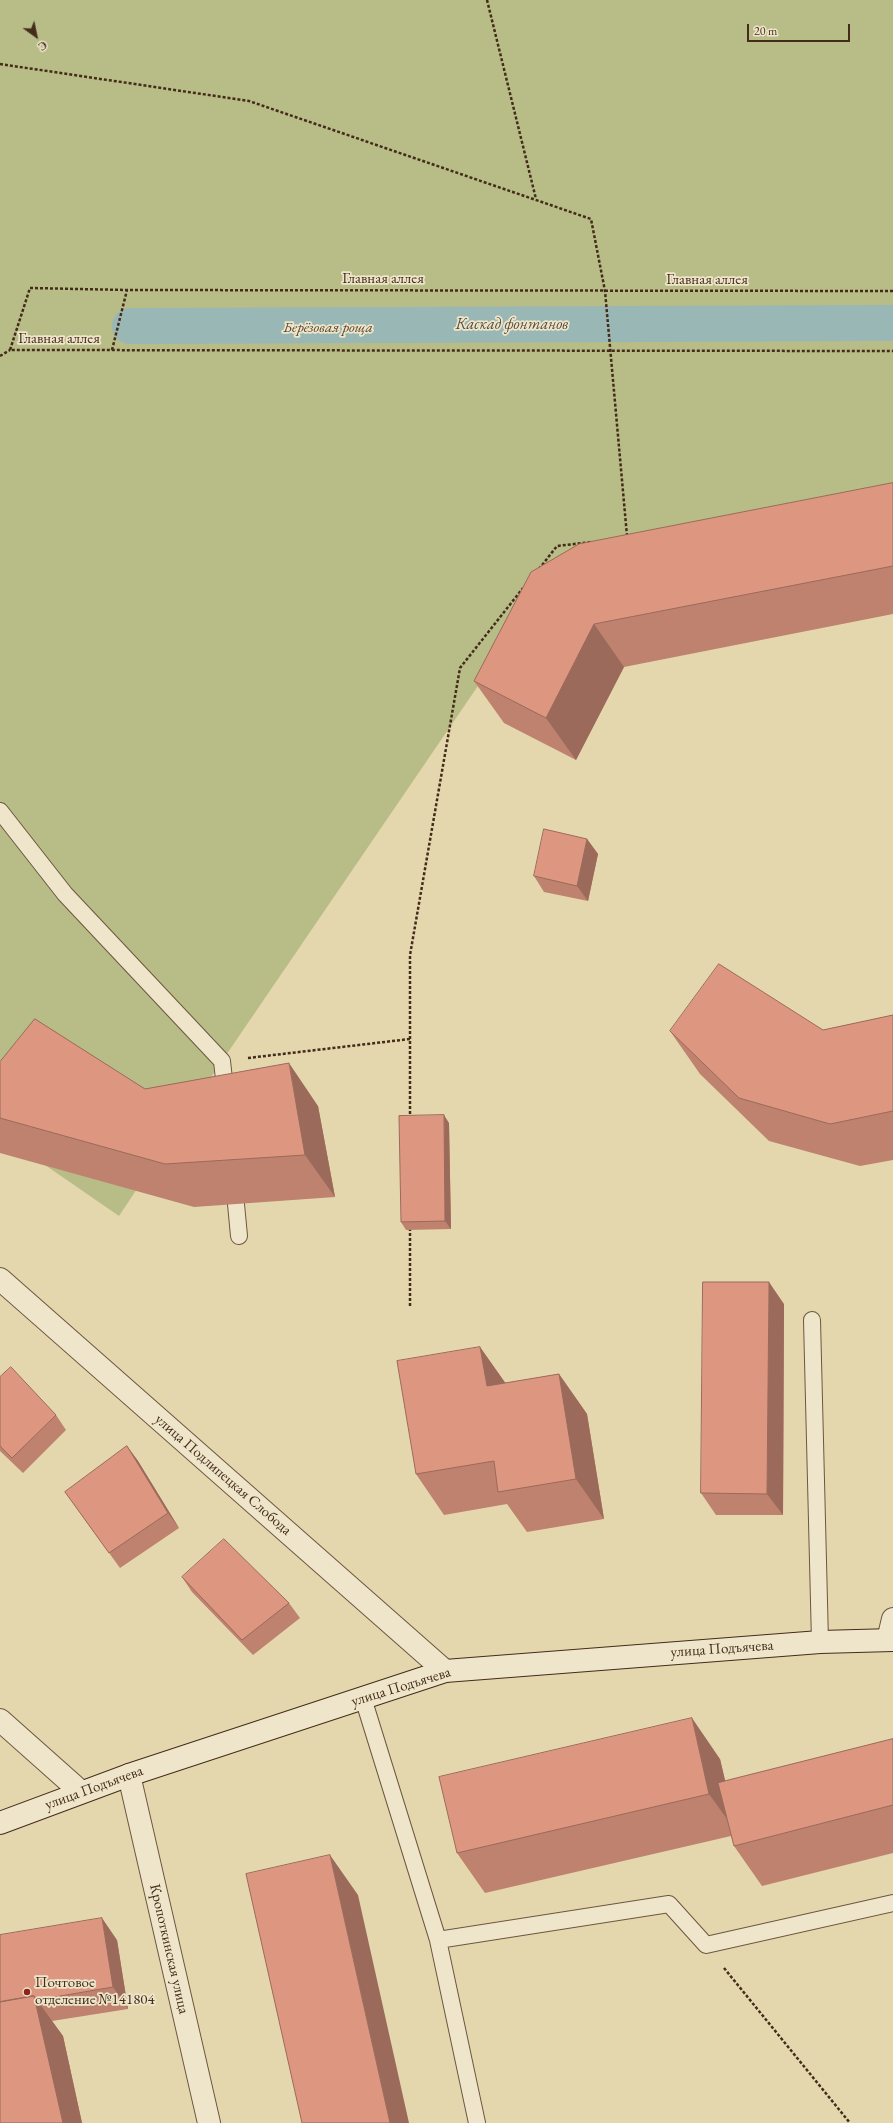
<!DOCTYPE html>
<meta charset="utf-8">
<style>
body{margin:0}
#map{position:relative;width:893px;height:2123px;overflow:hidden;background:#e5d7ad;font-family:"EB Garamond",serif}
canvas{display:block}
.north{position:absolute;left:16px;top:16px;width:40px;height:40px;-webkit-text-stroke:3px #eee5ca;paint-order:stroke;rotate:147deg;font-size:11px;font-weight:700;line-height:16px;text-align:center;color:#432c1a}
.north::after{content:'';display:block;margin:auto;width:14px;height:18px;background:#432c1a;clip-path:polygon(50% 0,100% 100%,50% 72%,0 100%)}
.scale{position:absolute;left:747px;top:24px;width:103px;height:18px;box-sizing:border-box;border:2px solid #432c1a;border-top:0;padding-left:5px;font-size:12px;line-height:14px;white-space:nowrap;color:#432c1a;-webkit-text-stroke:3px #eee5ca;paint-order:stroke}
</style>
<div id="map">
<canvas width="893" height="2123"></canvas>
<div class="north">С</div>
<div class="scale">20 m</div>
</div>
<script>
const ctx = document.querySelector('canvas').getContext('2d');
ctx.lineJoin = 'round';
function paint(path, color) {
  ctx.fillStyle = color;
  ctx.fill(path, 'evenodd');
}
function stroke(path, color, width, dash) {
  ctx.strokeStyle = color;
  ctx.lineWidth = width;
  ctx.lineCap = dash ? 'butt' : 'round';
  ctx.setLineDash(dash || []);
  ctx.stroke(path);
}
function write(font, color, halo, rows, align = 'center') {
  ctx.font = font + ' "EB Garamond",serif';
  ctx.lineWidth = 3.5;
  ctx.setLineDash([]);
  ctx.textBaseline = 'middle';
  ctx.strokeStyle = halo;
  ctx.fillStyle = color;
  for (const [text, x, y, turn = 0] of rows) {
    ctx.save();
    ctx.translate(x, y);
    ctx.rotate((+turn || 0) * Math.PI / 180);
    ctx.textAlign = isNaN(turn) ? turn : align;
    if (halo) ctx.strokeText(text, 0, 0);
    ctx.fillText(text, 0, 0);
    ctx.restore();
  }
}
const green = new Path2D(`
 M0,0H893V514L568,554L222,1061L119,1216L0,1134Z`);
const canal = new Path2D(`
 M130,326L893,323`);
const path = new Path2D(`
 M487,0L536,199
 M0,64L249,101L591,219L605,291L627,536
 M893,291L127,290L30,288L10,350L893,351
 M112,350L127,290
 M0,356L10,350
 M539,569L557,546L591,542
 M248,1058L410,1039
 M410,1119V955L460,668L523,588
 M410,1228V1307
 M724,1968L850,2123`);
const lane = new Path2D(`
 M0,811L65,894L222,1061L226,1097
 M234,1183L239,1236
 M812,1320L820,1642
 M363,1698L438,1940L477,2123
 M438,1940L669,1904L706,1945L893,1903`);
const street = new Path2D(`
 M0,1279L445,1671
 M888,1640L893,1619
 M0,1720L81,1792
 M129,1775L209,2123`);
const secondary = new Path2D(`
 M0,1823L129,1775L445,1671L820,1642L893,1640`);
const wall = new Path2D(`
 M893,483V614L624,667L576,760L504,723L474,681Z
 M587,839L598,854L588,901L544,892L534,876Z
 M893,1015V1160L860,1166L769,1141L700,1074L670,1031L823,1030Z
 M0,1062L145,1089L318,1106L335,1197L194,1207L0,1153Z
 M449,1123L451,1229L406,1230L401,1222Z
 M784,1304L783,1515H716L701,1493Z
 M480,1347L505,1383L559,1374L587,1414L604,1519L527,1532L507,1504L444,1515L416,1474Z
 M0,1377L56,1415L66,1430L23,1473L0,1451Z
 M127,1446L138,1461L179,1528L120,1568L65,1492Z
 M182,1577L289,1603L300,1618L253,1655L192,1592Z
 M893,1739V1853L762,1886L734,1846L731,1836L485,1893L457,1853L720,1759L725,1781Z
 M0,1935L117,1940L128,2009L52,2021L63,2036L82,2123H0Z`);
const shadedWall = new Path2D(`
 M594,624L624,667L576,760L546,718Z
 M587,839L598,854L588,901L577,886Z
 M289,1063L318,1106L335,1197L305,1155Z
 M444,1115L449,1123L451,1229L445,1221Z
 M769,1282L784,1304L783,1515L767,1494Z
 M480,1347L509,1388L487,1386Z
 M559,1374L587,1414L604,1519L576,1479Z
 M127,1446L138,1461L179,1528L168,1513Z
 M692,1718L720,1759L738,1834L709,1794Z
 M330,1855L358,1895L409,2123H390Z
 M102,1918L117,1940L128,2009L113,1987Z
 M34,1996L63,2036L82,2123H63Z`);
const building = new Path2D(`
 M893,483V566L594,624L546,718L474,681L531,572L579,544Z
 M544,829L587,839L577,886L534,876Z
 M719,964L823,1030L893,1015V1111L830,1124L739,1098L670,1031Z
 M35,1019L145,1089L289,1063L305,1155L165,1164L0,1118V1062Z
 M444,1115L445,1221L401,1222L399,1116Z
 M703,1282H769L767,1494L701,1493Z
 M480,1347L487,1386L559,1374L576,1479L498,1492L494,1461L416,1474L397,1361Z
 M11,1367L56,1415L12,1458L0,1446V1377Z
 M127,1446L168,1513L109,1553L65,1492Z
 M224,1539L289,1603L242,1640L182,1577Z
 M692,1718L709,1794L457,1853L439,1777Z
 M893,1739V1805L734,1846L718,1783Z
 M330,1855L390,2123H302L246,1874Z
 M102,1918L113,1987L37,2000L34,1996L0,2002V1935Z
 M34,1996L63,2123H0V2002Z`);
const markers = [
 [27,1992,4,"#8f2418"]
];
const streetNames = [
 ["Главная аллея",383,279],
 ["Главная аллея",707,280],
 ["Главная аллея",59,339],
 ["улица Подлипецкая Слобода",223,1475,41],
 ["улица Подъячева",722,1649,-4],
 ["улица Подъячева",401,1687,-17],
 ["улица Подъячева",94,1788,-20],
 ["Кропоткинская улица",169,1949,77]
];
const parkNames = [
 ["Берёзовая роща",328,328]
];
const poiNames = [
 ["Почтовое",35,1983],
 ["отделение №141804",35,2000]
];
const waterNames = [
 ["Каскад фонтанов",512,325]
];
paint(green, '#b8bd87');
stroke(canal, '#99b7b4', 36);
stroke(lane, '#6c573f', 18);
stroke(street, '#6c573f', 24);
stroke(secondary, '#432c1a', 24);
stroke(path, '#432c1a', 2.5, [3, 2]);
stroke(lane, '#eee5ca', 16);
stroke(street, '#eee5ca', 22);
stroke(secondary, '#eee5ca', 22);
paint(wall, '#be826f');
paint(shadedWall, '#9b6a5a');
paint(building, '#dd9781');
stroke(building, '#9b6a5a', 1);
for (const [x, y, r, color] of markers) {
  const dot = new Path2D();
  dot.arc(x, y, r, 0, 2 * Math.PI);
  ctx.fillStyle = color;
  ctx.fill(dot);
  stroke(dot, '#eee5ca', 1.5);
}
write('15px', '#432c1a', '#eee5ca', streetNames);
write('italic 15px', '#5a4930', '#eee5ca', parkNames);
write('15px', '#432c1a', '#eee5ca', poiNames, 'left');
write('italic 16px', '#544839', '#eee5ca', waterNames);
</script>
